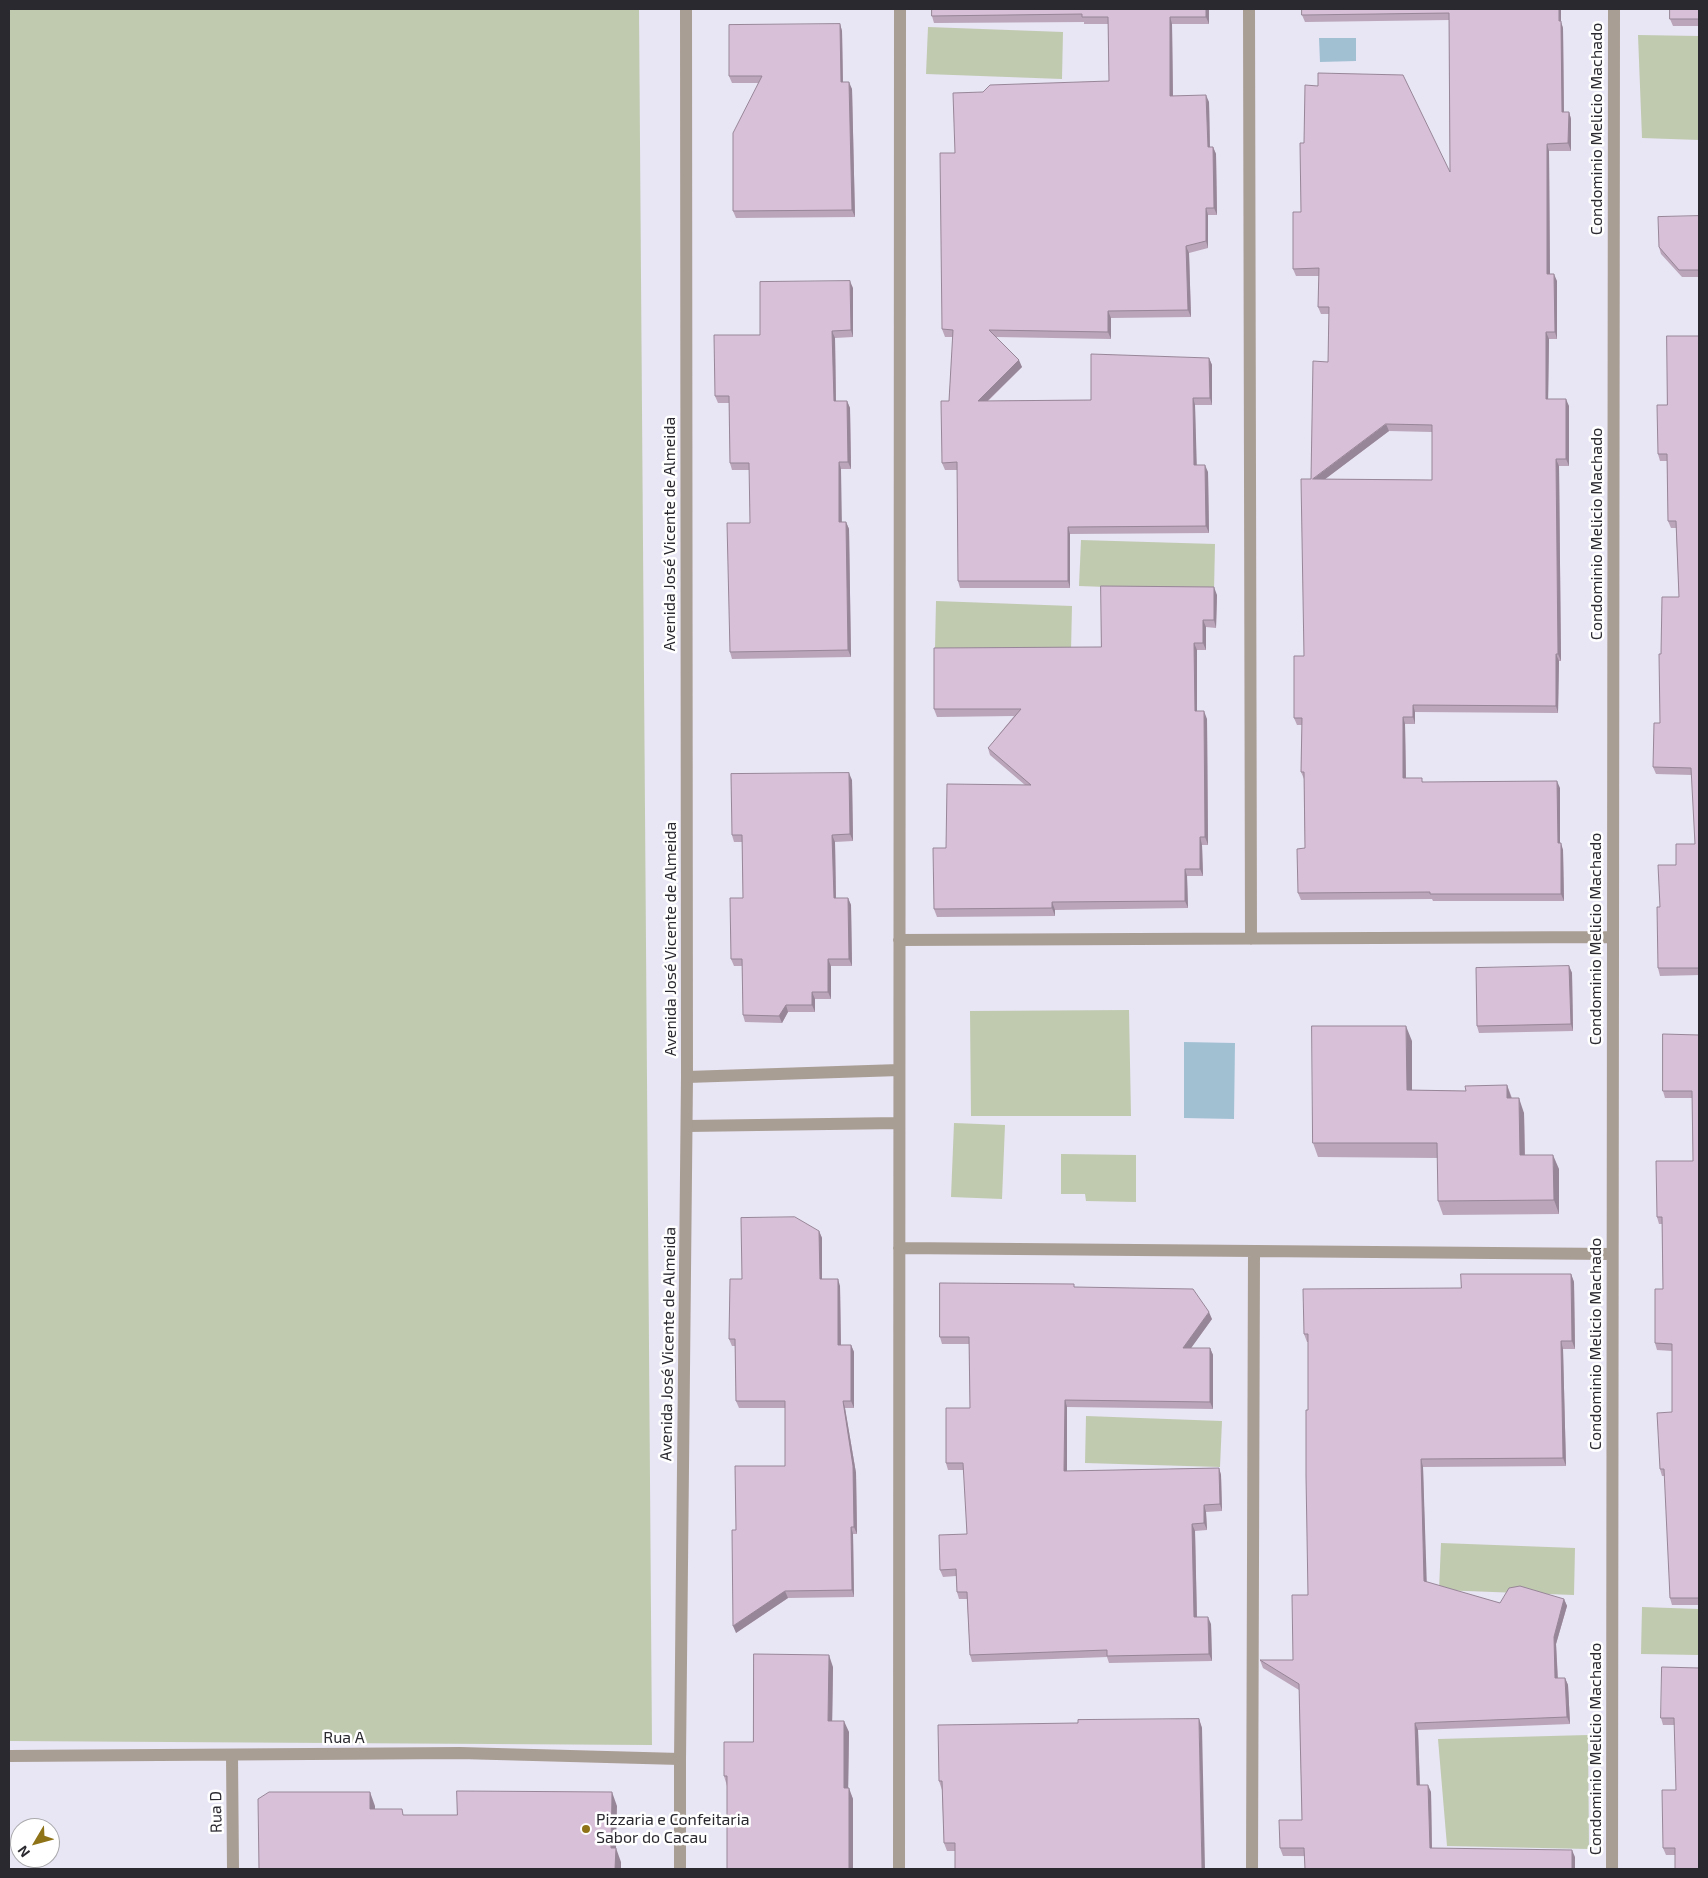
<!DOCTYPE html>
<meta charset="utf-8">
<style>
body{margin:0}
#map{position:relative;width:1708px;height:1878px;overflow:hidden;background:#e8e5f5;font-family:"Exo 2",sans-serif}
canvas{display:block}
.frame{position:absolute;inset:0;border:10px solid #2a292f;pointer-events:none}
.north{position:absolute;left:10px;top:1818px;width:50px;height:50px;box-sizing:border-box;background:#fff;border:1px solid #aaa9ac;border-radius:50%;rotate:233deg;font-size:14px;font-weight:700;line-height:20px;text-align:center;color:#2a292f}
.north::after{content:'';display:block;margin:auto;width:18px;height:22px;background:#8f7318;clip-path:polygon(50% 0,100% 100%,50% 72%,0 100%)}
</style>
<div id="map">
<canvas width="1708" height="1878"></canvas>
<div class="frame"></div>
<div class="north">N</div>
</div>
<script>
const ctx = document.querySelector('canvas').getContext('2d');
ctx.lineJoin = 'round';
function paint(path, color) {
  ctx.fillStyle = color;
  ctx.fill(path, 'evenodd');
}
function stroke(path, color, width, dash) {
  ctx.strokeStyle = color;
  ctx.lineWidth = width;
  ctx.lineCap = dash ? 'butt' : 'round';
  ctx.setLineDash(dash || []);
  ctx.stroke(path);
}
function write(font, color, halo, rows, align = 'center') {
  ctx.font = font + ' "Exo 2",sans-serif';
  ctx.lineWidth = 5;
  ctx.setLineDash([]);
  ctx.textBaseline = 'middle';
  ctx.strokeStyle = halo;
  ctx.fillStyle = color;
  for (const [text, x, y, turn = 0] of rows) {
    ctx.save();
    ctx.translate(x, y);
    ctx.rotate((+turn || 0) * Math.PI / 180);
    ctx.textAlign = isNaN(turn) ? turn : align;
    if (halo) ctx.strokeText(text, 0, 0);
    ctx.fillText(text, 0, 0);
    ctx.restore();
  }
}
const green = new Path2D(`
 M9,9H639L652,1745L9,1741Z
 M928,27L1063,32L1062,79L926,74Z
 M1638,35L1699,36V140L1642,138Z
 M1081,540L1215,544L1214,591L1079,586Z
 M936,601L1072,606L1071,652L935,648Z
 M1129,1010L1131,1116H971L970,1011Z
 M954,1123L1005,1125L1002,1199L951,1197Z
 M1061,1154L1136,1155V1202L1086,1201L1085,1194H1061Z
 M1086,1416L1222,1421L1220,1467L1085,1463Z
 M1441,1543L1575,1548L1574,1595L1439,1590Z
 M1642,1607L1699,1609V1655L1641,1654Z
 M1588,1735L1589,1849L1447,1846L1438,1739Z`);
const water = new Path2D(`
 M1319,38H1356V61L1320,62Z
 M1184,1042L1235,1043L1234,1119L1184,1118Z`);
const service = new Path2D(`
 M1249,9L1251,939
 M899,940L1613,937
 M687,1077L899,1070
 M687,1126L899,1123
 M899,1248L1612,1254
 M899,1869L900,9
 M1252,1869L1254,1251
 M1612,1869L1614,9`);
const minor = new Path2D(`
 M232,1755L233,1869
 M9,1756L460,1753L680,1759`);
const tertiary = new Path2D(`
 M680,1869V1759L687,1077L686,9`);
const wall = new Path2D(`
 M932,9H1209V24H1172L1173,96L1209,102L1210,147H1213L1216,154L1217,215H1208V248L1189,253L1191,317L1111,318V339L996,337L1022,367L988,401L1091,400L1209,358L1212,365V405H1195L1196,465L1208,472L1209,533L1070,534V588H960L958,581V470H945L942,463L949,401L953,337H945L942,329L955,153L983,92L1109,81L1108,24H1084V22L934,23L932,16Z
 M1561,9V22L1563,28L1564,112H1569L1571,119V151H1549L1550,274L1557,281V339H1549L1548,399L1569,406V466H1559L1561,661H1559L1558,713L1415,712V724H1405L1406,778L1424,782L1560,788V843L1563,850L1564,901H1433L1432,899L1301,900L1298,893L1305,848L1304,779L1301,772L1302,725H1297L1294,718L1304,656L1311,479L1328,362L1329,314H1321L1318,307L1319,276H1296L1293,269L1301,212L1450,172L1449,20L1305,22L1302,15ZM1389,431L1432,432V480L1325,479Z
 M1699,9V26H1673L1670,19Z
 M840,24L842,31L843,82L852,89L855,217L736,218L733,211L758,83H732L729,76Z
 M1699,216V277H1682L1661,254L1659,247Z
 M853,288V337L835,338L836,401H847L850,408L851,469H841V522H846L849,529L851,657L732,659L730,652L750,523V470H732L730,463L729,403H718L715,396L760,335Z
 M1699,336V975L1660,976L1658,968L1660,907L1676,865L1695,844L1692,775L1656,774L1653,767L1660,723L1661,654L1679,597L1676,528H1671L1668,521L1667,461H1660L1658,454L1667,405Z
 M1217,595L1216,628L1206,627V650H1197V711L1207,719L1208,845H1202L1203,876H1187L1188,908L1055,910V916L937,917L934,909L946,848L1025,785L990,755L988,748L1014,716L937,717L934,709L1101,647Z
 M852,780L853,841L835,842L836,898H848L851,905L852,966H831V999H815V1012H788L782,1023L745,1022L743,1015L742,966H734L731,959L743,898L742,842H734L732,835Z
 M1569,966L1572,973L1573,1031L1479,1033L1477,1026Z
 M1699,1035V1605H1672L1670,1598L1665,1476H1662L1660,1469L1672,1412V1351L1657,1350L1655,1343L1663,1289L1662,1224H1659L1657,1217L1693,1161L1692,1098H1665L1663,1091Z
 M1412,1041V1090L1466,1091L1507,1085L1512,1098L1524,1113L1525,1155L1559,1169V1214L1443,1215L1438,1201V1158L1318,1157L1313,1143Z
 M819,1231L822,1238V1279L840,1286L841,1345H851L854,1352V1408H845L856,1473L857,1534H853L854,1597L788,1598L736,1633L785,1466V1408H739L736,1401L735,1346H732L729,1339L742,1279Z
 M1571,1274L1574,1282L1575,1349H1563L1566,1466L1423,1467L1426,1582L1500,1603L1564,1599L1567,1606L1556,1644L1558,1678H1565L1568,1685L1570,1724L1418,1730L1420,1785L1431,1792L1432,1848L1575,1857L1283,1856L1280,1848L1302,1820L1299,1690L1263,1668L1260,1660H1293L1308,1595V1342H1307L1304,1334L1461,1288Z
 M1076,1287L1212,1319L1191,1348H1210L1213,1355V1409L1067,1407V1471L1219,1468L1221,1475L1222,1511L1206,1512L1207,1530L1195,1531L1197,1617L1211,1624L1212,1661L1109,1663L1107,1657L972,1662L970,1655L967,1599H959L957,1592L956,1576L943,1577L940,1570L967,1534L964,1470H948L946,1463L970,1408L969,1344H942L940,1337Z
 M833,1667L832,1721L849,1732L848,1788L853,1799L727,1786L724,1776L753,1742Z
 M1699,1668L1675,1855H1666L1663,1848L1676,1790L1675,1725H1663L1661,1718Z
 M1199,1719L1202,1728L955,1851H947L944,1843L942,1790L939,1781L1078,1723Z`);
const shadedWall = new Path2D(`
 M1206,9H1209V24L1206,17Z
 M1559,9H1561V22L1563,28L1564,119L1562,112Z
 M1170,17L1172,24L1173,103L1170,96Z
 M840,24L842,31L843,90L841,82Z
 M849,82L852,89L855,217L852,210Z
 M1206,95L1209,102L1210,154L1208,147Z
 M1569,112L1571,119V151L1568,143Z
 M1547,144L1549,151L1550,281L1547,274Z
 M1213,147L1216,154L1217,215L1214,208Z
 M1206,208L1208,215V248L1206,241Z
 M1186,246L1189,253L1191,317L1188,310Z
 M1554,274L1557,281V339L1555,332Z
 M850,281L853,288V337L851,330Z
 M1108,311L1111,318V339L1108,332Z
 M832,331L835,338L836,408L834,401Z
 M1546,332L1549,339L1548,406L1546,399Z
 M1209,358L1212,365V405L1210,398Z
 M1019,360L1022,367L980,408L978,401Z
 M1193,398L1195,405L1197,472L1194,465Z
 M1566,399L1569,406V466L1566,459Z
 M847,401L850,408L851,469L848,462Z
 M1386,424L1389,431L1316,486L1313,479Z
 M1556,459L1559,466L1561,661L1558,654Z
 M839,462L841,469L842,529L839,522Z
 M1205,465L1208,472L1209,533L1206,526Z
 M846,522L849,529L851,657L848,650Z
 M1068,527L1070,534V588L1068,581Z
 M1214,587L1217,595L1216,628L1214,620Z
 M1203,620L1206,627V650L1203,643Z
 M1194,643L1197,650V719L1195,711Z
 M1556,654L1559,661L1558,713L1556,706Z
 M1413,705L1415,712V724L1413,717Z
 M1204,711L1207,719L1208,845L1205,837Z
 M1403,717L1405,724L1406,785L1403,778Z
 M849,773L852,780L853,841L850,834Z
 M1557,781L1560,788V850L1558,843Z
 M832,835L835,842L836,905L834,898Z
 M1200,837L1202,845L1203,876L1200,869Z
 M1561,843L1563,850L1564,901L1561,894Z
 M1185,869L1187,876L1188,908L1185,901Z
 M848,898L851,905L852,966L849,959Z
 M1052,902L1055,910V916L1052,908Z
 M828,959L831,966V999L828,992Z
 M1569,966L1572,973L1573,1031L1571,1024Z
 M812,992L815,999V1012L812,1005Z
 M786,1005L788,1012L782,1023L779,1016Z
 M1406,1026L1412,1041V1105L1407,1090Z
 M1507,1085L1512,1100L1507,1098Z
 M1519,1098L1524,1113L1525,1170L1520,1155Z
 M1553,1155L1559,1169V1214L1554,1200Z
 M819,1231L822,1238V1286L820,1279Z
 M1571,1274L1574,1282L1575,1349L1572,1341Z
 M838,1279L840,1286L841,1352L838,1345Z
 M1209,1312L1212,1319L1186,1355L1183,1348Z
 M1561,1341L1563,1349L1566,1466L1563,1458Z
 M851,1345L854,1352V1408L851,1401Z
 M1210,1348L1213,1355V1409L1210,1402Z
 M1065,1400L1067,1407V1478L1064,1471Z
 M843,1401L845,1408L856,1473L857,1534L854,1527Z
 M1421,1459L1423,1467L1427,1589L1424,1581Z
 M1219,1468L1221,1475L1222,1511L1220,1504Z
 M1204,1505L1206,1512L1207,1530L1204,1523Z
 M1192,1524L1195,1531L1197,1624L1194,1617Z
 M851,1527L853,1534L854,1597L852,1590Z
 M785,1591L788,1598L736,1633L733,1626Z
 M1564,1599L1567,1606L1556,1644L1558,1686L1555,1678L1554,1637Z
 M1208,1617L1211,1624L1212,1661L1209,1654Z
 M829,1655L833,1667L832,1732L828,1721Z
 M1565,1678L1568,1685L1570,1724L1567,1717Z
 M1199,1719L1202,1728L1205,1869H1202Z
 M844,1721L849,1732L848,1799L844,1788Z
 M1415,1723L1418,1730L1420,1793L1417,1785Z
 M1428,1785L1431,1792L1432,1856L1430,1848Z
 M849,1788L853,1799V1869H849Z
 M370,1792L375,1806V1823L370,1809Z
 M612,1792L617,1806L616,1848L621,1862V1869H615L611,1848Z
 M1572,1850L1575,1857V1869H1572Z`);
const building = new Path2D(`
 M932,9H1206V17H1170V96L1206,95L1208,147H1213L1214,208H1206V241L1186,246L1188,310L1108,311V332L989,330L1019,360L978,401L1091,400V354L1209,358L1210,398H1193L1194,465H1205L1206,526L1068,527V581H958L957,462L942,463L941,401H949L953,330L942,329L940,153H955L953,93L983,92L990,85L1109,81L1108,17H1082V14L932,16Z
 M1302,9H1559V21H1561L1562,112H1569L1568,143L1547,144V274H1554L1555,332H1546V399H1566V459H1556L1558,654H1556V706L1413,705V717H1403V778H1422V782L1557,781L1558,843H1561V894H1430V892L1298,893L1297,849L1305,848L1304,772H1301L1302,718H1294V656H1304L1301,479H1311L1313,361L1328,362L1329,307H1318L1319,268L1293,269V212H1301L1300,143H1304L1305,85L1318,86V73L1403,75L1450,172L1449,13L1302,15ZM1386,424L1432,425V480L1313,479Z
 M1670,9H1699V19H1670Z
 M840,24L841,82H849L852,210L733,211V133L762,76H729V25Z
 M1699,216V270H1679L1659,247L1658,217Z
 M850,281L851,330L832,331L834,401H847L848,462H839V522H846L848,650L730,652L727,523H750L749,463H730L729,396H715L714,335H760V282Z
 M1667,336H1699V968H1658L1657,907H1660L1658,865H1676V844H1695L1691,768L1653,767L1654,723H1660L1659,654H1661L1662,597H1679L1676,521H1668L1667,454H1658L1657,405H1667Z
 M1101,586L1214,587V620H1203V643H1194L1195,711H1204L1205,837H1200V869H1185V901L1052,902V908L934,909L933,848H946L947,784L1031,785L988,748L1021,709H934V648L1101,647Z
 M849,773L850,834L832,835L834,898H848L849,959H828V992H812V1005H786L779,1016L743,1015L742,959H731L730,898H743L742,835H732L731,774Z
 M1569,966L1571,1024L1477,1026L1476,968Z
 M1312,1026H1406L1407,1090L1466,1091L1465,1086L1507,1085V1098H1519L1520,1155H1553L1554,1200L1438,1201L1437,1143H1313Z
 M1663,1034L1699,1035V1598H1670L1664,1469H1660L1657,1413L1672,1412V1344L1655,1343V1289H1663L1662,1217H1657L1656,1161H1693L1692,1091H1663Z
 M795,1217L819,1231L820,1279H838V1345H851V1401H843L853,1466L854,1527H851L852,1590L785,1591L733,1626L732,1530H736L735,1466H785V1401H736L735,1339H729L730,1279H742L741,1218Z
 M1461,1274H1571L1572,1341H1561L1563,1458L1421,1459L1424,1581L1500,1603L1509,1588L1520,1586L1564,1599L1554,1637L1555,1678H1565L1567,1717L1415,1723L1417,1785H1428L1430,1848L1572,1850V1869H1305L1304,1848H1280L1279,1820H1302L1299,1684L1260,1660H1293L1292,1595H1308L1306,1476V1410H1308V1334H1304L1303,1289L1461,1288Z
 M940,1283L1074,1284V1287L1193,1289L1209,1312L1183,1348H1210V1402L1065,1400L1064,1471L1219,1468L1220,1504L1204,1505V1523L1192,1524L1194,1617H1208L1209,1654L1107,1656V1650L970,1655L967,1592H957L956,1569L940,1570L939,1535L967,1534L963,1463H946V1408H970L969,1337H940Z
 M754,1654L829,1655L828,1721H844V1788H849V1869H727V1776H724V1742H753Z
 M1662,1667L1699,1668V1869H1675V1848H1663L1662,1790H1676L1674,1718H1661Z
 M1199,1719L1202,1869H955V1843H944L942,1781H939L938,1725L1078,1723V1720Z
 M457,1791L612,1792L611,1848H616L615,1869H259L258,1799L269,1792H370V1809H402L403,1815H457Z`);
const markers = [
 [586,1829,5,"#8f7318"]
];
const streetNames = [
 ["Condominio Melicio Machado",1597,129,-90],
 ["Avenida José Vicente de Almeida",670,534,-90],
 ["Condominio Melicio Machado",1597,534,-90],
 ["Avenida José Vicente de Almeida",671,939,-90],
 ["Condominio Melicio Machado",1596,939,-90],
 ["Avenida José Vicente de Almeida",668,1344,-89],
 ["Condominio Melicio Machado",1596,1344,-90],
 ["Rua A",344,1738],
 ["Condominio Melicio Machado",1596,1749,-90],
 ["Rua D",216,1812,-91]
];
const poiNames = [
 ["Pizzaria e Confeitaria",596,1820],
 ["Sabor do Cacau",596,1838]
];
paint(green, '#c0caaf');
paint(water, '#a1c1d3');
stroke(service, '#a99e94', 12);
stroke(minor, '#a99e94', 12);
stroke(tertiary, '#a99e94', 12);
paint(wall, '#baa5ba');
paint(shadedWall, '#978697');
paint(building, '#d8c0d8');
stroke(building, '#978697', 1);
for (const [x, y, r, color] of markers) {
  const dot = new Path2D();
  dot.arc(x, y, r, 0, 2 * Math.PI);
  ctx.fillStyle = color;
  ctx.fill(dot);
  stroke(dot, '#fff', 2);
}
write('16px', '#2a292f', '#fff', streetNames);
write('16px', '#2a292f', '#fff', poiNames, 'left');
</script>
